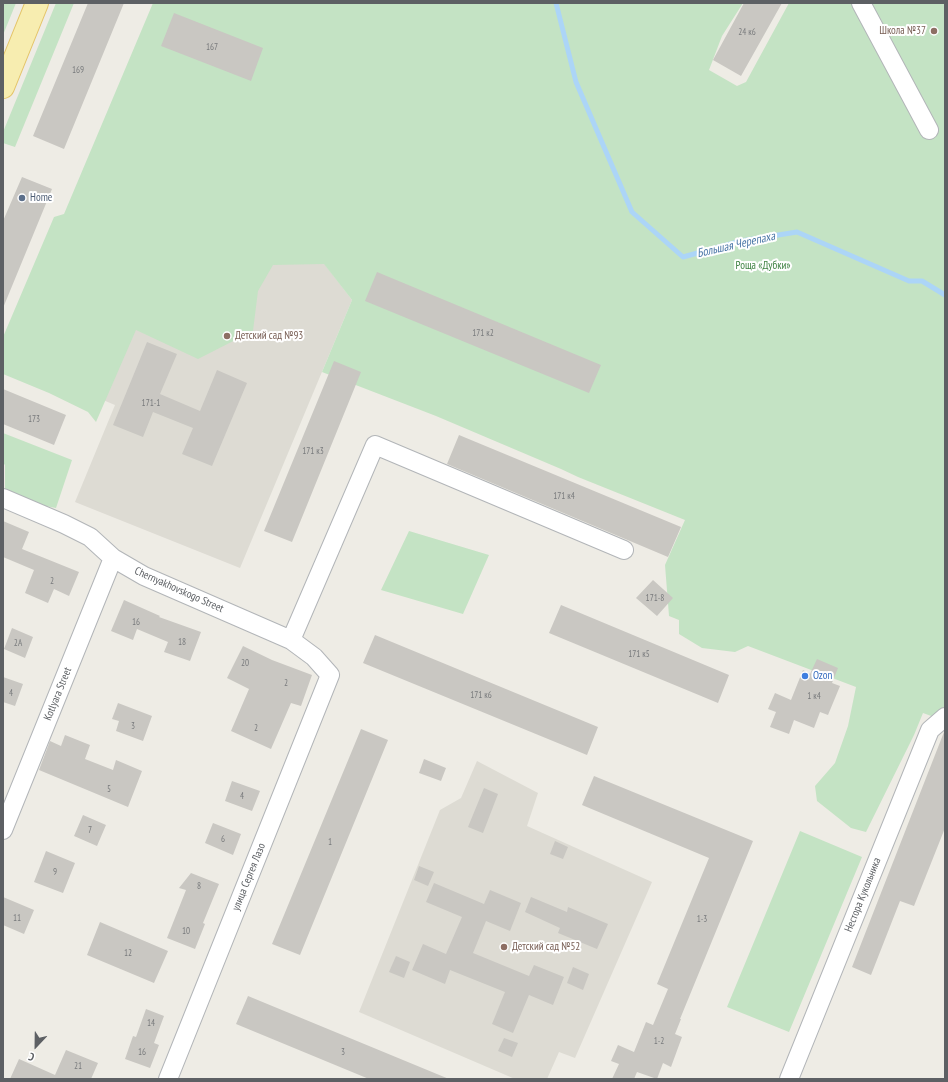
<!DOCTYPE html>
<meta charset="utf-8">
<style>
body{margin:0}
#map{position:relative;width:948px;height:1082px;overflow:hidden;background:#eeece5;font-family:"PT Sans Narrow",sans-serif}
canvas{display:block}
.frame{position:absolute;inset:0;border:4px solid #5d6064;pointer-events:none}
.north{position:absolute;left:16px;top:1026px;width:40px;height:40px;-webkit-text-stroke:3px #fff;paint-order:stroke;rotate:202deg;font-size:11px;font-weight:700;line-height:16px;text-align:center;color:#5d6064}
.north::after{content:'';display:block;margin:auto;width:14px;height:18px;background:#5d6064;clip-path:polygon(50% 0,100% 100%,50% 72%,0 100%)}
</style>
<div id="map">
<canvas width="948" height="1082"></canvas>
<div class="frame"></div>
<div class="north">С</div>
</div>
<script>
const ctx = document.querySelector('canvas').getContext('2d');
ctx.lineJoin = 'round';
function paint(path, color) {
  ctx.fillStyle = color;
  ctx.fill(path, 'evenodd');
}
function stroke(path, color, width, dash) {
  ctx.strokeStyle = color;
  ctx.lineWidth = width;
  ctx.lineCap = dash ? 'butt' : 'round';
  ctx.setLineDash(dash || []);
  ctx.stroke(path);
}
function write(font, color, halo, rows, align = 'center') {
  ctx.font = font + ' "PT Sans Narrow",sans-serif';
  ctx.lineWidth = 4;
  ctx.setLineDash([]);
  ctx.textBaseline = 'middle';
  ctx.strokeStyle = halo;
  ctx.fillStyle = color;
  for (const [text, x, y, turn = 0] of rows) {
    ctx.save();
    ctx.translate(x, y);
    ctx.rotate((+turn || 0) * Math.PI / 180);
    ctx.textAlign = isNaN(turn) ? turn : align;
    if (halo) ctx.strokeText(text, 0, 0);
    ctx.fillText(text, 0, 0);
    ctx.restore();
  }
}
const education = new Path2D(`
 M191,164L272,195L352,300L240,568L75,502L115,405L91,395Z
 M477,761L538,793L527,826L652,882L575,1058L559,1052L547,1079H515L359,1012L440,810L461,798Z`);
const green = new Path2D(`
 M3,3H16L3,35Z
 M56,3H74L15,147L3,143V132Z
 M153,3H743L722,36L709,70L737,86L746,82L789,3H945V721L923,713L914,735L866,832L851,828L817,801L815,786L835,763L848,726L856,687L748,646L735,652L702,648L679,634V620L669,616L665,565L685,520L578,477L561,469L436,416L322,372L352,300L324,264L273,265L258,291L253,331L198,359L136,330L96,422L88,412L49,393L3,374V337L54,217L64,214Z
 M3,433L72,460L56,508L40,505L5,491V465L3,463Z
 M409,531L489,555L463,614L381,590Z
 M800,831L862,857L789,1032L727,1007Z`);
const stream = new Path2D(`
 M556,3L576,82L632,212L683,257L741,241L797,232L909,281H922L945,295`);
const building = new Path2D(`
 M88,3H124L64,149L33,136Z
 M744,3H782L741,76L713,60Z
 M174,13L263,48L251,81L161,46Z
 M22,177L52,189L3,308V221Z
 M377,272L601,365L589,393L365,301Z
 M147,342L177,354L160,394L200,411L217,370L247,383L212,466L182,454L193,428L153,412L143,437L113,425Z
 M334,361L361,372L292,542L264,531Z
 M3,389L66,415L54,445L3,424Z
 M459,435L681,527L668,557L447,464Z
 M3,521L29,532L22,549L79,572L69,596L54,589L48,603L25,593L34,570L3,557Z
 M653,580L673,598L657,616L636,598Z
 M124,600L160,616L159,617L201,632L190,661L164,652L168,642L137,629L133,640L111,631Z
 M561,605L729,675L718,703L549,633Z
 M12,628L33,637L25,658L4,649Z
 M375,635L598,727L587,755L363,663Z
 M243,646L272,660L312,675L301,706L291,703L271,749L231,731L249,689L227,678Z
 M817,659L838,668L832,683L840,686L828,715L820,712L814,728L794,720L789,734L770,727L776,712L768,709L775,693L791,700L803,670L810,674Z
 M3,677L23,684L15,706L3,702Z
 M118,703L152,716L143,741L116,731L119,721L112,719Z
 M361,729L388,740L300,955L272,944Z
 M944,732H945V828L914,906L900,901L871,975L852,967Z
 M65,735L90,745L85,759L113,770L116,760L142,771L128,807L39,770L50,741L61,746Z
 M424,759L446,768L441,781L419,773Z
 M594,776L753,841L680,1019H681L675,1034L682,1037L671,1067L663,1063L657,1079L637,1072L634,1079H612L619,1064L611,1061L618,1045L634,1052L646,1022L653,1025L668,989L657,984L709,858L582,805Z
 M232,781L260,791L252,811L225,801Z
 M484,788L498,794L483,833L468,827Z
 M83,815L106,825L97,846L74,836Z
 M213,823L241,834L233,855L205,843Z
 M555,841L568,847L563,859L550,854Z
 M46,851L75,863L63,893L34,882Z
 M419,866L434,872L428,886L414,880Z
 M191,873L219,884L203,923L205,924L195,949L167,938L186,890L179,888Z
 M434,883L484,904L490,890L521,903L510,931L486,921L473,953L529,976L534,965L564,977L553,1005L529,995L513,1033L492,1024L505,992L450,970L445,984L412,970L423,944L446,954L462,917L426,902Z
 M3,897L34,910L24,934L3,925Z
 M531,897L567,912L568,907L608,924L597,949L558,933L560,928L525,912Z
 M100,922L168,951L154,983L87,955Z
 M396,956L410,962L404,978L389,972Z
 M573,967L589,974L583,990L567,983Z
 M248,996L449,1079H369L236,1024Z
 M146,1009L164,1016L154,1043L159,1045L150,1068L125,1059L133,1036L136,1037Z
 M504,1038L518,1043L512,1057L498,1051Z
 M66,1050L98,1063L91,1079H10L19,1059L55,1075Z`);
const minor = new Path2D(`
 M861,3L929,130
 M3,498L64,524L90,537L113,558L144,576L291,640L314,657L330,675L168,1079
 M291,640L375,445L624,550
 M3,830L113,558
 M789,1079L930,730L945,717`);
const major = new Path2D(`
 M3,87L37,3`);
const markers = [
 [934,31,4,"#8d6e63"],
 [22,198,4,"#5c6f8a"],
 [227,336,4,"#8d6e63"],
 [805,676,4,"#3f7fe0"],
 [504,947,4,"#8d6e63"]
];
const numberNames = [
 ["24 к6",747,32],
 ["167",212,47],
 ["169",78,70],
 ["171 к2",483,333],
 ["171-1",151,403],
 ["173",34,419],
 ["171 к3",313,451],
 ["171 к4",564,496],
 ["2",52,581],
 ["171-8",655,598],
 ["16",136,622],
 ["18",182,642],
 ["2А",18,643],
 ["171 к5",639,654],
 ["20",245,663],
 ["2",286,683],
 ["4",11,693],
 ["171 к6",481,695],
 ["1 к4",814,696],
 ["3",133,726],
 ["2",256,728],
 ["5",109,789],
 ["4",242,796],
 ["7",90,830],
 ["6",223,839],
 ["1",330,842],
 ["9",55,872],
 ["8",199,886],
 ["11",17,918],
 ["1-3",702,919],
 ["10",186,931],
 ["12",128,953],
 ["14",151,1023],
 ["1-2",659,1041],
 ["16",142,1052],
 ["3",343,1052],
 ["21",78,1066]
];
const educationNames = [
 ["Школа №37",926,31,"right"],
 ["Детский сад №93",235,336],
 ["Детский сад №52",512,947]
];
const serviceNames = [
 ["Home",30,198]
];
const parkNames = [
 ["Роща «Дубки»",763,266]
];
const streetNames = [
 ["Chernyakhovskogo Street",179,590,24],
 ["Kotlyara Street",58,694,-68],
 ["улица Сергея Лазо",249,877,-68],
 ["Нестора Кукольника",863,895,-68]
];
const shopNames = [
 ["Ozon",813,676]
];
const waterNames = [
 ["Большая Черепаха",736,245,-13]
];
paint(education, '#dddbd3');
paint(green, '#c4e3c4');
stroke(stream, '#acd5f7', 5);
paint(building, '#c9c7c2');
stroke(minor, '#b2b5b8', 20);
stroke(major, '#e4c468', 24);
stroke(minor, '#fff', 18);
stroke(major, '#f7edb0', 22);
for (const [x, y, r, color] of markers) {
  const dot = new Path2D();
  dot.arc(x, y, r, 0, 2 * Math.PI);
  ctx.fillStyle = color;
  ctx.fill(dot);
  stroke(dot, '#fff', 1.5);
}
write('9px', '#787a7c', null, numberNames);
write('11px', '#785e54', '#fff', educationNames, 'left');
write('11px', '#4e5e75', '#fff', serviceNames, 'left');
write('11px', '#3e8242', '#fff', parkNames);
write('11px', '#5d6064', '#fff', streetNames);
write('11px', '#366cbe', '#fff', shopNames, 'left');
write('italic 12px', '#4a76a7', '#fff', waterNames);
</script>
